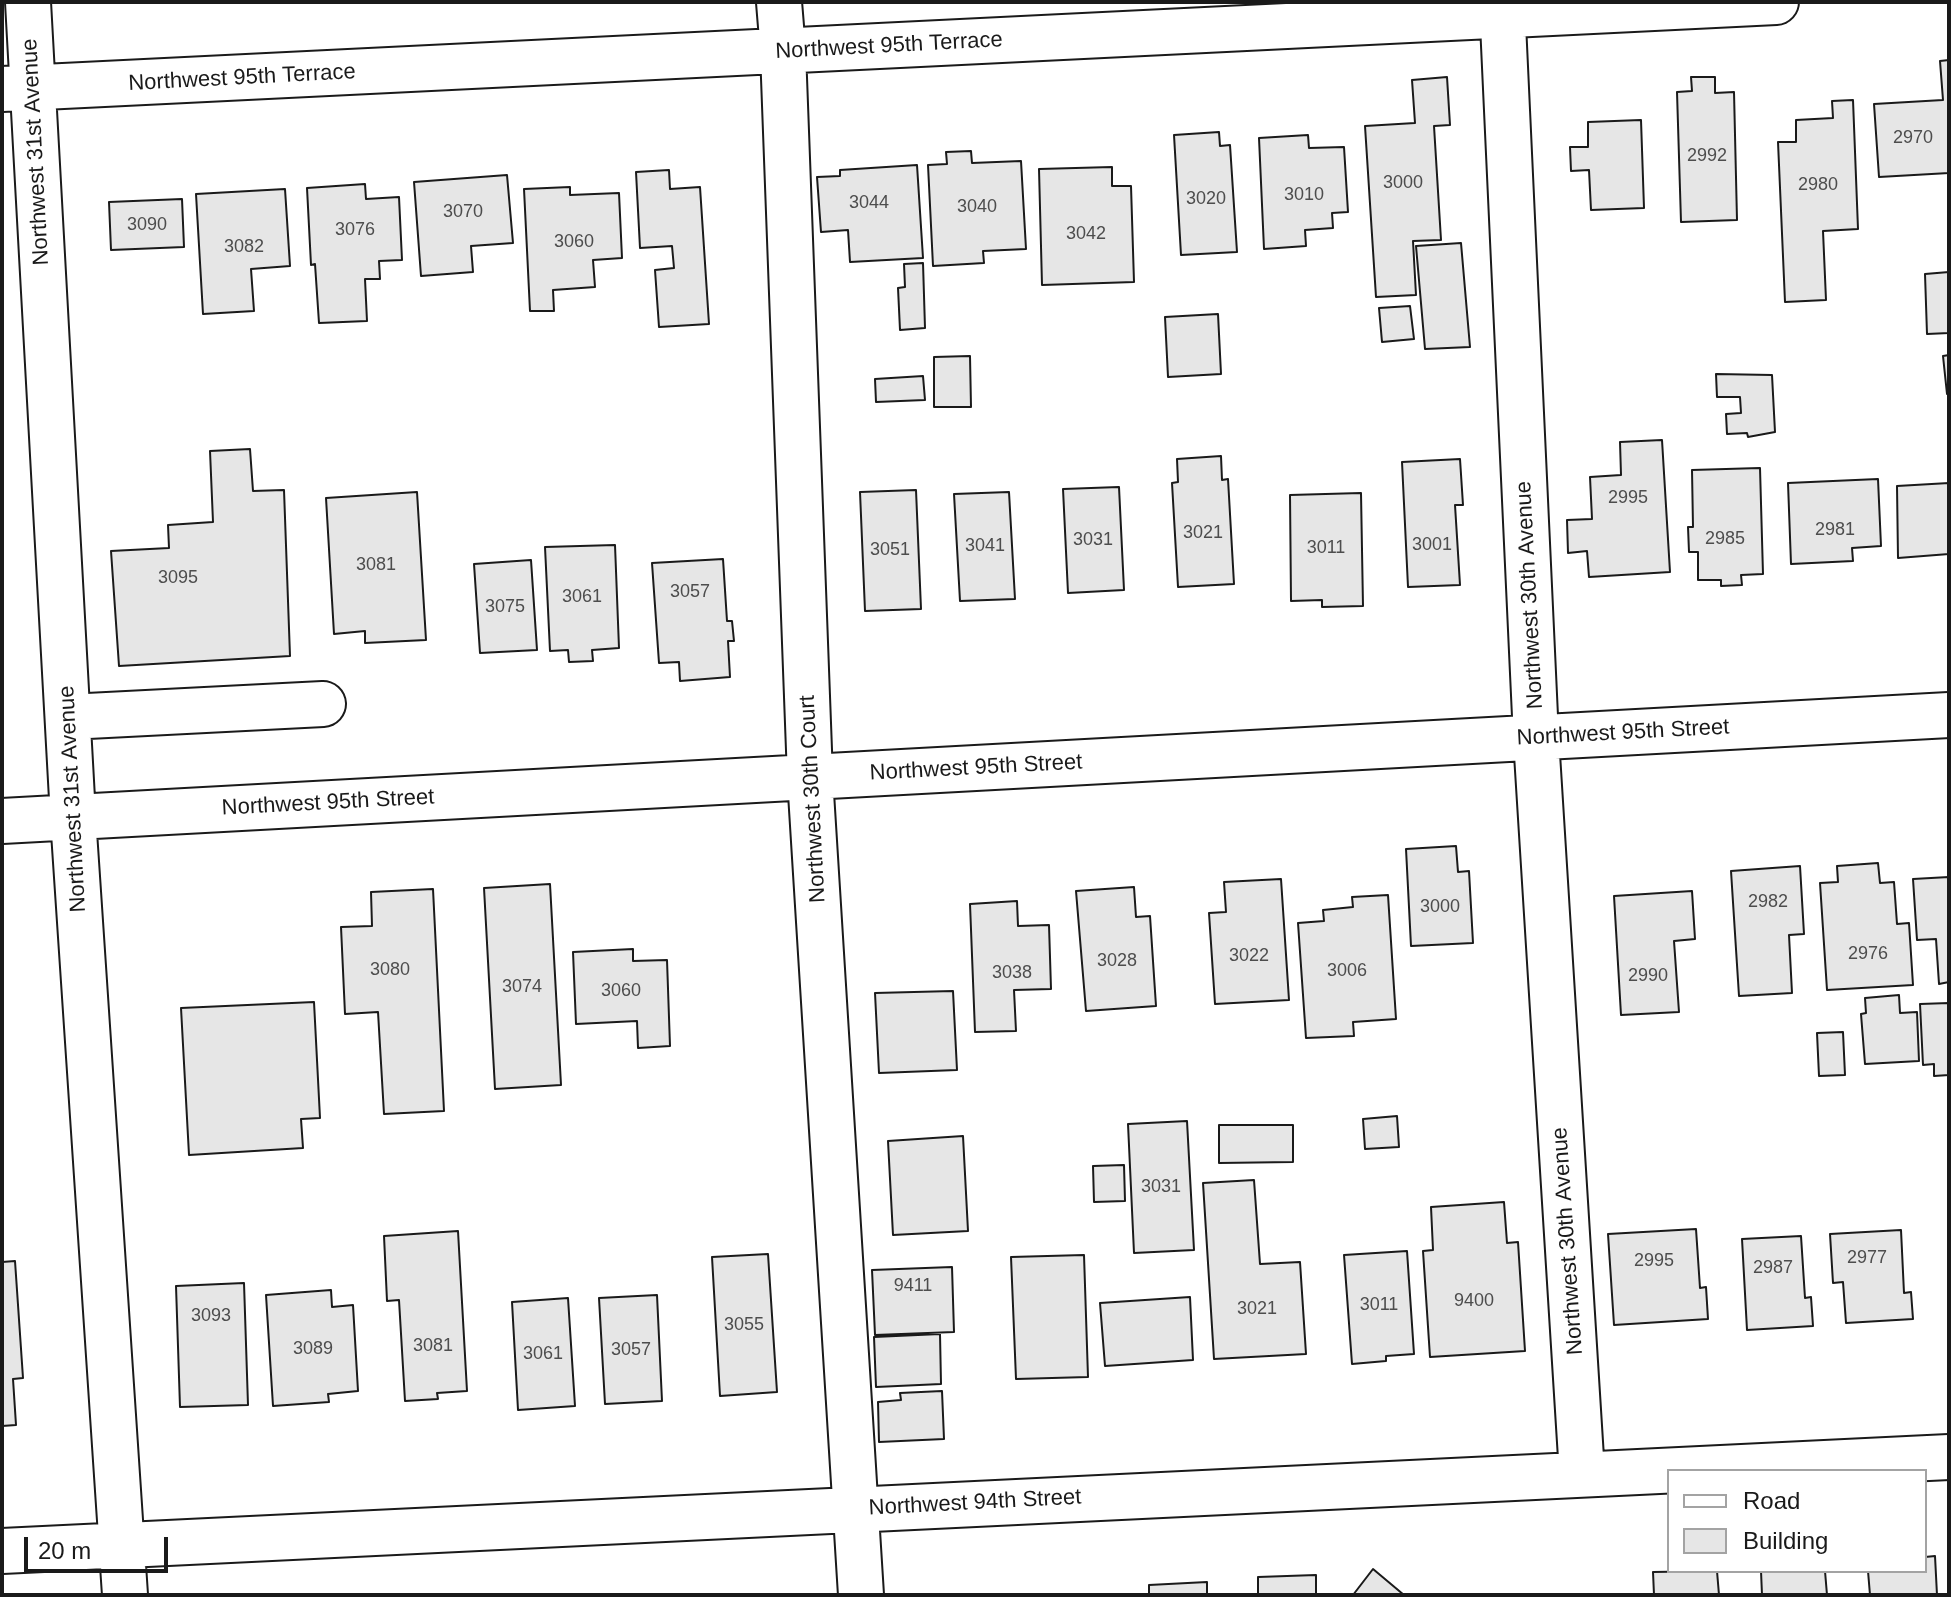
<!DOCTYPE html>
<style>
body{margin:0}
#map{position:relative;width:1951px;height:1597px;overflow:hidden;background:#fff;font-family:Helvetica,sans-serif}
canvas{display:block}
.frame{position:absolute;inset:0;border:4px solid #1a1a1a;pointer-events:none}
.legend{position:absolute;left:1667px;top:1469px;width:260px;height:104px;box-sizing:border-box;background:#fff;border:2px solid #a3a3a3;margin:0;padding:10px 14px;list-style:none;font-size:24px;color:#1a1a1a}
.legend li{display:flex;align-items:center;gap:16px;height:40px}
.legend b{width:40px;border:2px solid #a3a3a3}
.scale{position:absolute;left:24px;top:1537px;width:144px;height:36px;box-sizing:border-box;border:4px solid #1a1a1a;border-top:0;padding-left:10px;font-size:24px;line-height:28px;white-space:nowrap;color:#1a1a1a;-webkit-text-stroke:6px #fff;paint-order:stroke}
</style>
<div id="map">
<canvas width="1951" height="1597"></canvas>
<div class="frame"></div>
<ul class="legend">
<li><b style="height:10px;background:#fff"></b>Road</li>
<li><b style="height:22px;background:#e6e6e6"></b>Building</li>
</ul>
<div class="scale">20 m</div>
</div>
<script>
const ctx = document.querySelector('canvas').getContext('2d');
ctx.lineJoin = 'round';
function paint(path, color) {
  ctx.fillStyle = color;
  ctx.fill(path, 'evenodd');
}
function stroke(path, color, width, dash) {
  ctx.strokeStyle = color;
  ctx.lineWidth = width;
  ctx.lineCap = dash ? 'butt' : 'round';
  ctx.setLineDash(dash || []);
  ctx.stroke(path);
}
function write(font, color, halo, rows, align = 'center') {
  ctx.font = font + ' Helvetica,sans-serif';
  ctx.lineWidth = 6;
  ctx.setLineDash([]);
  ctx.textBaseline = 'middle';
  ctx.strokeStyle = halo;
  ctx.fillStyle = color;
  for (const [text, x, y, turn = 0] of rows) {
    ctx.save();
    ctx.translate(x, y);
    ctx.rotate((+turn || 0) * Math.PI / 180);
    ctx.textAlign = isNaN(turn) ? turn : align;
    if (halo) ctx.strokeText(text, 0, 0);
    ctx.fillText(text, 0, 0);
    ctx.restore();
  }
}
const building = new Path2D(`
 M1949,60V173L1879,177L1874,104L1943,100L1940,61Z
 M1447,77L1450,125L1434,126L1441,240L1413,241L1416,295L1376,297L1365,126L1415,123L1412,80Z
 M1691,77H1715V93L1734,92L1737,220L1681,222L1677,92L1692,91Z
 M1853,100L1858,229L1823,231L1826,300L1785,302L1778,142H1796V120L1833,118L1832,101Z
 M1641,120L1644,208L1591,210L1589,170L1571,171L1570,147H1588V122Z
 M1219,132L1220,146L1230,145L1237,252L1181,255L1174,135Z
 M1308,135L1309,148L1344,147L1348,212L1332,213L1333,228L1305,230L1306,246L1264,249L1259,138Z
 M971,151L972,163L1021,161L1026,249L983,251L984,263L933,266L928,165L947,164L946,152Z
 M917,165L923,258L850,262L848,230L821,232L817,177L840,176V170Z
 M1112,167V186H1131L1134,282L1042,285L1039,169Z
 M669,170L670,189L700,187L709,324L659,327L655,270L674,268L672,246L640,248L636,172Z
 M507,175L513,243L471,246L473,272L421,276L414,182Z
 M365,184L366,199L399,197L402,260L379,261L380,279H365L367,321L319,323L315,264L311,265L307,188Z
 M570,187V195L619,193L622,258L593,260L595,287L553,290L554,311H530L524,189Z
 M285,189L290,266L251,269L254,311L203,314L196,194Z
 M182,199L184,247L111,250L109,202Z
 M1461,243L1470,347L1425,349L1416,246Z
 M923,263L925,328L900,330L898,288L905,287L904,264Z
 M1949,272V333L1927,334L1925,274Z
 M1410,306L1414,339L1382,342L1379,308Z
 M1218,314L1221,374L1168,377L1165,317Z
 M1949,355V394H1947L1943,356Z
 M970,356L971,407H934V357Z
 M1716,374L1772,375L1775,432L1748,437L1747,433L1727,434L1726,414L1741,413L1740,397H1717Z
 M923,376L925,400L876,402L875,379Z
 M1662,440L1670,572L1589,577L1587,551L1568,553L1567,520L1592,519L1590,477L1621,475L1620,442Z
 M250,449L253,491L284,490L290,656L119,666L111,551L169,548L168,525L213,522L210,451Z
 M1221,456L1222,480L1228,479L1234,584L1178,587L1172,483L1178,482L1177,459Z
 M1460,459L1463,505H1455L1460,585L1408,587L1402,462Z
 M1760,468L1763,574L1741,575L1742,585L1721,586V580H1698V552H1689L1688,527H1693L1692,470Z
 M1878,479L1881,546L1852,548L1853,561L1791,564L1788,483Z
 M1949,483V554L1898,558L1897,486Z
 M1119,487L1124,590L1068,593L1063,489Z
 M916,490L921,609L865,611L860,492Z
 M417,492L426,640L365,643V631L334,634L326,498Z
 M1009,492L1015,599L960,601L954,494Z
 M1361,493L1363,606L1322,607V600L1291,601L1290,495Z
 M615,545L619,648L592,650L593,661L569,662L568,650L550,651L545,547Z
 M723,559L727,621H732L734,641H728L730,677L680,681L679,662L659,663L652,563Z
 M531,560L537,650L480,653L474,564Z
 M1456,846L1458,872L1469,871L1473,943L1411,946L1406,849Z
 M1878,863L1880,883L1894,882L1897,924L1909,923L1913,985L1827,990L1820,883L1838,882L1837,866Z
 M1800,866L1804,934L1789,935L1792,993L1739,996L1731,871Z
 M1949,877V982L1939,984L1936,939L1917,940L1913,879Z
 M1281,879L1289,1000L1215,1004L1209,913L1226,912L1224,882Z
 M550,884L561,1085L495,1089L484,888Z
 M1134,887L1136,917L1150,916L1156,1006L1086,1011L1076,891Z
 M433,889L444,1111L384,1114L378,1012L345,1014L341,927L372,926L371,892Z
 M1692,891L1695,939L1674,941L1679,1012L1621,1015L1614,896Z
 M1388,895L1396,1019L1353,1022L1354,1036L1306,1038L1298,923L1324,921L1323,910L1353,907L1352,897Z
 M1017,901L1018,926L1049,925L1051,989L1014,990L1016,1031L975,1032L970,904Z
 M633,949V961L667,960L670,1046L638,1048L637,1021L576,1024L573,952Z
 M953,991L957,1070L879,1073L875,993Z
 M1899,995L1900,1013L1917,1012L1919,1061L1865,1064L1861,1014L1866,1013L1865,998Z
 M314,1002L320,1118L301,1119L303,1148L189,1155L181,1008Z
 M1949,1003V1075L1934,1076V1064L1923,1065L1920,1004Z
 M1843,1032L1845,1075L1819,1076L1817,1033Z
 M1397,1116L1399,1147L1365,1149L1363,1119Z
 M1187,1121L1194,1250L1134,1253L1128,1124Z
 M1219,1125H1293V1162L1219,1163Z
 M963,1136L968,1231L893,1235L888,1141Z
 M1124,1165L1125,1201L1094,1202L1093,1166Z
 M1254,1180L1260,1264L1300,1262L1306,1354L1214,1359L1203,1183Z
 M1504,1202L1507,1243L1518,1242L1525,1351L1430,1357L1423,1251L1433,1250L1431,1207Z
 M1696,1229L1700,1288L1706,1287L1708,1319L1614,1325L1608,1234Z
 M1901,1230L1904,1293L1911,1292L1913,1319L1846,1323L1843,1282L1833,1283L1830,1234Z
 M458,1231L467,1391L437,1393L438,1399L405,1401L399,1300L387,1301L384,1236Z
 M1801,1236L1805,1298L1811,1297L1813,1326L1747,1330L1742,1239Z
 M1407,1251L1414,1354L1386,1356V1361L1352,1364L1344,1255Z
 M768,1254L777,1392L720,1396L712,1257Z
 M1084,1255L1088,1377L1016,1379L1011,1257Z
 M15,1261L23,1378L13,1379L16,1425L2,1426V1262Z
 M952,1267L954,1332L875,1335L872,1270Z
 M244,1283L248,1405L180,1407L176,1286Z
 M331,1290L332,1307L353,1305L358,1391L328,1394L329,1402L273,1406L266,1295Z
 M657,1295L662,1401L605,1404L599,1298Z
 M1190,1297L1193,1360L1105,1366L1100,1303Z
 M568,1298L575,1406L518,1410L512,1302Z
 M940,1334L941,1384L876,1387L874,1337Z
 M942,1391L944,1439L879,1442L878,1402L901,1400L900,1393Z
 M1935,1556L1937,1595H1870L1868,1571H1925V1557Z
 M1373,1569L1404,1595H1353Z
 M1717,1571L1719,1595H1654L1653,1572Z
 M1761,1571H1825L1827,1595H1762Z
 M1316,1575V1595H1258V1577Z
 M1207,1582V1595H1149V1585Z`);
const minor = new Path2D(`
 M28,2L73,817L125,1595
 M779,2L783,51L810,777L861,1595
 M1502,2L1536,738L1582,1474
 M2,89L1776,2
 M68,717L323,704
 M2,821L1949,715
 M2,1551L1949,1457`);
const numberNames = [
 ["2970",1913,138],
 ["2992",1707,156],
 ["3000",1403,183],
 ["2980",1818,185],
 ["3010",1304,195],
 ["3020",1206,199],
 ["3044",869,203],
 ["3040",977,207],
 ["3070",463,212],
 ["3090",147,225],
 ["3076",355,230],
 ["3042",1086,234],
 ["3060",574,242],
 ["3082",244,247],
 ["2995",1628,498],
 ["2981",1835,530],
 ["3021",1203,533],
 ["2985",1725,539],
 ["3031",1093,540],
 ["3001",1432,545],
 ["3041",985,546],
 ["3011",1326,548],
 ["3051",890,550],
 ["3081",376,565],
 ["3095",178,578],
 ["3057",690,592],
 ["3061",582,597],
 ["3075",505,607],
 ["2982",1768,902],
 ["3000",1440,907],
 ["2976",1868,954],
 ["3022",1249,956],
 ["3028",1117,961],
 ["3080",390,970],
 ["3006",1347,971],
 ["3038",1012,973],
 ["2990",1648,976],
 ["3074",522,987],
 ["3060",621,991],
 ["3031",1161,1187],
 ["2977",1867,1258],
 ["2995",1654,1261],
 ["2987",1773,1268],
 ["9411",913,1286],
 ["9400",1474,1301],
 ["3011",1379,1305],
 ["3021",1257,1309],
 ["3093",211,1316],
 ["3055",744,1325],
 ["3081",433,1346],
 ["3089",313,1349],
 ["3057",631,1350],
 ["3061",543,1354]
];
const streetNames = [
 ["Northwest 95th Terrace",889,46,-3],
 ["Northwest 95th Terrace",242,78,-3],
 ["Northwest 31st Avenue",36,152,-93],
 ["Northwest 30th Avenue",1530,595,-93],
 ["Northwest 95th Street",1623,733,-3],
 ["Northwest 95th Street",976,768,-3],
 ["Northwest 31st Avenue",73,799,-93],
 ["Northwest 30th Court",813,799,-93],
 ["Northwest 95th Street",328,803,-3],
 ["Northwest 30th Avenue",1568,1241,-94],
 ["Northwest 94th Street",975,1503,-3]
];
paint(building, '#e6e6e6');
stroke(building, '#1a1a1a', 2);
stroke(minor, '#1a1a1a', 48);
stroke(minor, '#fff', 44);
write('18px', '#4d4d4d', null, numberNames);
write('22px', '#1a1a1a', '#fff', streetNames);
</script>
